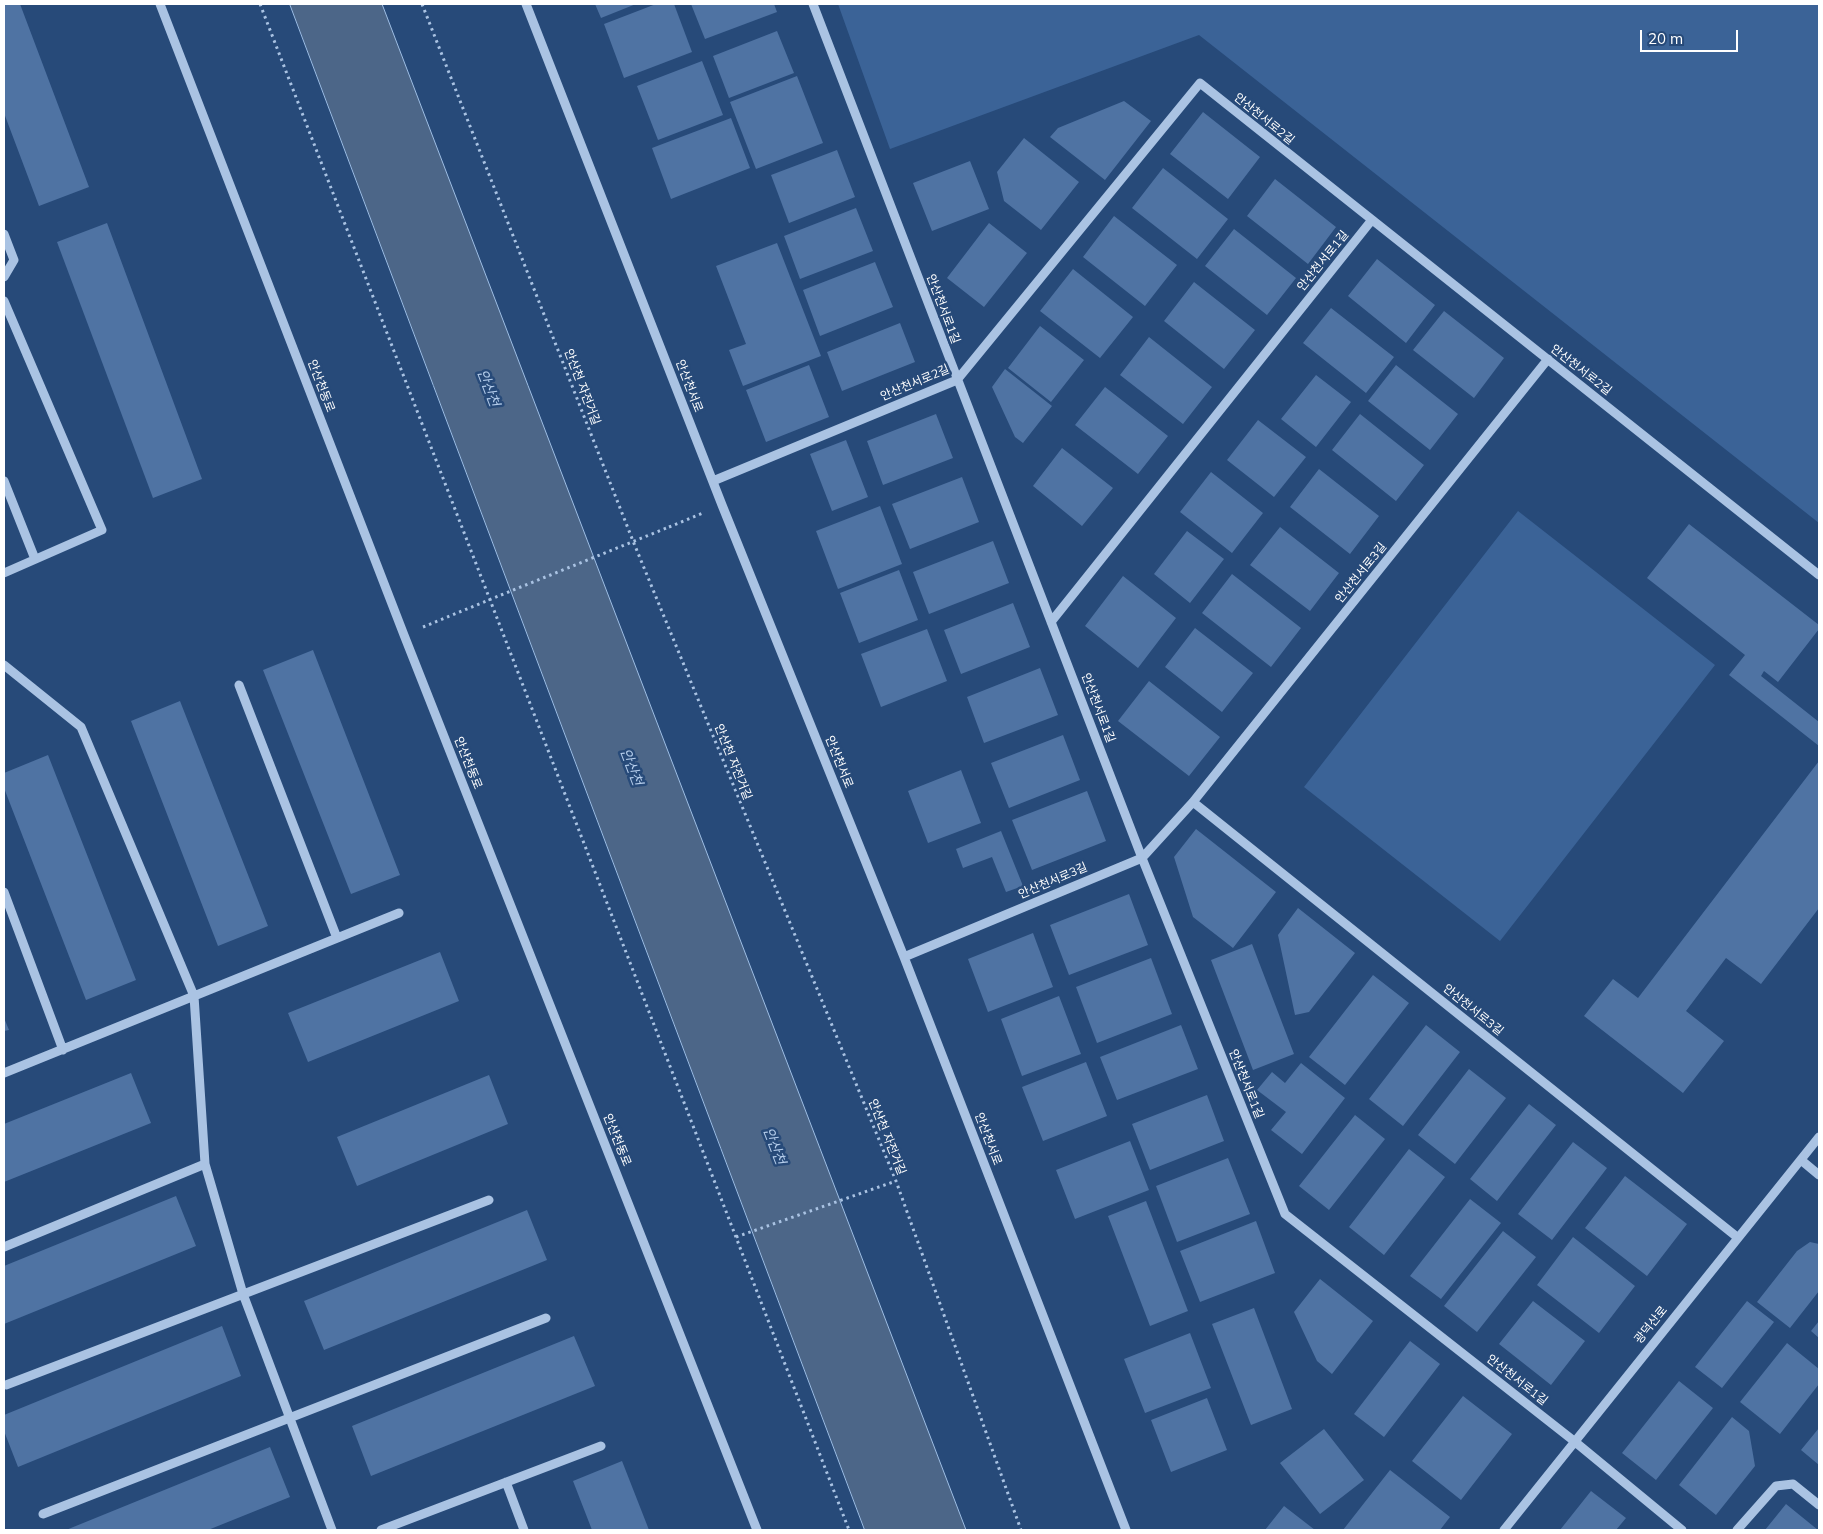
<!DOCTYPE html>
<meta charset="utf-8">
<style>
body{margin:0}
#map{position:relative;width:1823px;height:1534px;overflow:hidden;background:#274a79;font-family:Mulish,sans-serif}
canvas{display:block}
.frame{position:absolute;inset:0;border:5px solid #fff;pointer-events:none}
.scale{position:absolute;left:1640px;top:30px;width:98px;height:22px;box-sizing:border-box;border:2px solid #fff;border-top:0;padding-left:6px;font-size:15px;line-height:18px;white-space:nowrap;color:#fff;-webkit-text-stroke:4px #274a79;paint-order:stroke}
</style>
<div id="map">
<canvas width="1823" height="1534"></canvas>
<div class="frame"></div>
<div class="scale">20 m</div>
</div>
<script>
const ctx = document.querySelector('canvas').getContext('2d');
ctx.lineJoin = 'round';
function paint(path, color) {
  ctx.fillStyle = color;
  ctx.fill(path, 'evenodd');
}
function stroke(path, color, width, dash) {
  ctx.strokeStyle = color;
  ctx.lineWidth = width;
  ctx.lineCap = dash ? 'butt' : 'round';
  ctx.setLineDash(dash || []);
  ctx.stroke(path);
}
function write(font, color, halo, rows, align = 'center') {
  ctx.font = font + ' Mulish,"Noto Sans KR",sans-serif';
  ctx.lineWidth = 5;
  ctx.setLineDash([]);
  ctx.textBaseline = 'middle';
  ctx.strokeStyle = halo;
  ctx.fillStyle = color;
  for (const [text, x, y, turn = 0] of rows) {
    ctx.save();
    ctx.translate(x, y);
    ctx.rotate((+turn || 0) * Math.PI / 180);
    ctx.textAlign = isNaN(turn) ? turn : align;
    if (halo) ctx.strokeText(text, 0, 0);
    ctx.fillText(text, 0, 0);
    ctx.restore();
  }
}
const green = new Path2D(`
 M838,4H1819V523L1199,35L890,149Z
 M1518,511L1715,665L1500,941L1304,787Z`);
const water = new Path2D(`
 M290,4H382L966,1530H865Z`);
const building = new Path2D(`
 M4,4H20L89,187L39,206L4,113Z
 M595,4H636L601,18Z
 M656,4H674L692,52L624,78L604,24Z
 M691,4H774L777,12L705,39Z
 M777,31L794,73L729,98L713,56Z
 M702,61L723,115L658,140L637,86Z
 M797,76L823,143L756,169L730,102Z
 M1124,101L1151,121L1105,180L1050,137L1058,128Z
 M1203,112L1260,157L1228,199L1170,154Z
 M731,118L750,168L671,199L652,148Z
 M1024,138L1079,182L1041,230L1004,201L997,172Z
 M837,150L855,197L789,223L771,175Z
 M970,161L989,209L932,231L913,183Z
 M1163,168L1228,219L1197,259L1132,208Z
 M1275,179L1336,227L1308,264L1247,216Z
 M856,208L873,251L800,279L784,236Z
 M1114,216L1177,265L1145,306L1083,257Z
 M107,223L202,479L153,498L57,242Z
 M989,223L1027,253L984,307L947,278Z
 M1234,229L1296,278L1267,315L1205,266Z
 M777,243L821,356L743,386L729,350L746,344L716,266Z
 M1377,259L1435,305L1406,343L1348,296Z
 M875,262L893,307L820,336L803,290Z
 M1073,269L1133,317L1100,358L1040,311Z
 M1194,282L1255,330L1224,369L1164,321Z
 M1331,308L1394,357L1366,393L1303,343Z
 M1444,311L1504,358L1474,398L1413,350Z
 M900,323L915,362L842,391L827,352Z
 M1040,326L1084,360L1051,402L1008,368Z
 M1149,337L1212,387L1183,424L1120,375Z
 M809,365L829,417L766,442L746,390Z
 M1396,365L1458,414L1430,450L1368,401Z
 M1005,369L1052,406L1023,443L1015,437L992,387Z
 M1316,375L1351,402L1316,447L1281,419Z
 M1105,387L1168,436L1138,474L1075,425Z
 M936,414L953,458L883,485L867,441Z
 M1360,414L1424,465L1396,501L1332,450Z
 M1258,420L1306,457L1274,497L1227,460Z
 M846,440L868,497L832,511L810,454Z
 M1062,448L1113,488L1082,526L1033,486Z
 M1319,469L1379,516L1350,554L1290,507Z
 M1211,472L1263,513L1232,553L1180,512Z
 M962,477L979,522L910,549L892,504Z
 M880,506L902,564L838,589L816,531Z
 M1689,524L1819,625V629L1778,682L1764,671L1761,676L1819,722V746L1729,675L1745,655L1647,578Z
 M1280,527L1339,573L1310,611L1250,565Z
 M1187,531L1224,559L1190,603L1154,574Z
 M993,541L1009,583L929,614L913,572Z
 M899,570L918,620L859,643L840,593Z
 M1232,574L1301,628L1271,667L1202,613Z
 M1123,576L1176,618L1138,668L1085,626Z
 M1013,603L1030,647L961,674L944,630Z
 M1195,628L1253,673L1222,712L1165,667Z
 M927,629L947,681L881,707L861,654Z
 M313,650L400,875L351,894L263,670Z
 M1040,668L1058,715L984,743L967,697Z
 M1149,681L1220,737L1189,776L1118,721Z
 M180,701L268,926L218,946L131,721Z
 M1063,735L1080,780L1009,808L991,763Z
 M48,755L136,980L86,1000L4,788V773Z
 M1819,761V908L1761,984L1726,958L1686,1011L1724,1041L1683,1093L1584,1016L1613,979L1638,998Z
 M961,770L981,823L928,843L908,791Z
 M1087,791L1106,841L1032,870L1012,820Z
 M1196,829L1276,892L1233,948L1193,917L1174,857Z
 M1001,831L1023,886L1006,892L992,857L963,868L956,849Z
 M1129,894L1148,945L1069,975L1050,925Z
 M1298,908L1355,953L1309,1012L1295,1015L1278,935Z
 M1033,933L1053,987L988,1012L968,959Z
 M1252,944L1294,1054L1253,1070L1211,960Z
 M440,952L459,1001L308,1062L288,1013Z
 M1151,958L1172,1014L1097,1043L1076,987Z
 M1373,975L1409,1003L1345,1085L1309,1057Z
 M1059,996L1081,1054L1022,1076L1001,1019Z
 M4,1018L9,1030L4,1031Z
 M1181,1025L1198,1069L1117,1100L1100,1057Z
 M1426,1025L1460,1052L1403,1126L1369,1099Z
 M1086,1062L1107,1116L1043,1141L1022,1087Z
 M1301,1063L1345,1098L1302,1154L1271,1130L1286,1112L1257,1090L1272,1072L1285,1083Z
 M1469,1069L1506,1098L1455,1164L1418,1135Z
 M131,1073L151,1123L4,1182V1124Z
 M489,1075L508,1124L357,1186L337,1137Z
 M1207,1095L1224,1141L1150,1170L1132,1124Z
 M1529,1104L1556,1125L1497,1201L1470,1179Z
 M1355,1115L1385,1139L1329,1210L1299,1186Z
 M1130,1141L1149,1190L1075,1219L1056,1170Z
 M1573,1142L1607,1168L1552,1240L1518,1214Z
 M1409,1149L1445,1177L1384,1255L1349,1227Z
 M1228,1158L1250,1214L1177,1242L1156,1186Z
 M1625,1176L1687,1224L1647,1276L1585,1228Z
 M176,1196L196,1246L4,1324V1266Z
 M1470,1199L1501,1223L1441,1299L1410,1276Z
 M1146,1201L1188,1311L1150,1326L1108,1216Z
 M527,1210L547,1260L324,1350L304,1301Z
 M1256,1221L1275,1273L1200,1302L1180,1251Z
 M1503,1231L1536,1257L1477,1332L1444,1306Z
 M1573,1237L1635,1286L1599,1333L1537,1285Z
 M1810,1242L1819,1244V1291L1790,1328L1757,1302L1797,1251Z
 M1320,1279L1373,1321L1332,1374L1317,1361L1294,1312Z
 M1533,1301L1585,1341L1551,1385L1499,1344Z
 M1747,1301L1774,1322L1722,1388L1695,1367Z
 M1254,1308L1292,1409L1251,1425L1212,1324Z
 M1819,1321V1338L1811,1331Z
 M222,1326L241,1376L18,1467L4,1431V1415Z
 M1190,1333L1211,1388L1145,1413L1124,1359Z
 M574,1336L595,1386L371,1476L352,1426Z
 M1410,1341L1440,1364L1384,1437L1354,1414Z
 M1787,1343L1819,1369V1384L1780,1434L1740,1402Z
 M1679,1381L1713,1408L1656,1480L1622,1453Z
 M1463,1396L1512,1434L1461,1500L1412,1461Z
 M1207,1398L1227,1450L1171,1472L1151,1420Z
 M1732,1417L1749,1431L1755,1466L1716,1515L1679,1485Z
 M1819,1428V1465L1801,1450Z
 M1324,1429L1364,1480L1320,1514L1280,1463Z
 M270,1447L290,1497L208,1530H66Z
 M622,1461L649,1530H592L573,1481Z
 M1390,1470L1450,1517L1440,1530H1343Z
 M1591,1491L1626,1518L1616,1530H1560Z
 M1786,1504L1818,1530H1765Z
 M1284,1506L1315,1530H1265Z`);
const path = new Path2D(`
 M260,4L849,1530
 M422,4L633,541L896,1181L1021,1530
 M669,527L703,513
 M423,627L501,595
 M736,1237L896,1181`);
const minor = new Path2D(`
 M160,4L404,635L757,1530
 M526,4L722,505L904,957L1126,1530
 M813,4L1142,858L1285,1214L1574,1441L1682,1530
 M4,234L14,260L4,277
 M4,301L102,530L4,573
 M4,481L35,559
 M713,481L957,380L1200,83L1819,575
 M1051,622L1371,221
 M4,665L81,727L194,996L205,1164L243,1294L332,1530
 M239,685L337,938
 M1193,802L1737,1237
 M4,892L63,1050
 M904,957L1142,858L1193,802L1548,359
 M4,1073L399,913
 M1801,1160L1819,1175
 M4,1247L205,1164
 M6,1385L489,1200
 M506,1482L524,1530
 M43,1514L546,1318
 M381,1530L601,1446
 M1504,1530L1819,1137
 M1737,1530L1776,1486L1793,1484L1819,1505`);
const pathBridge = new Path2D(`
 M501,595L669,527`);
const streetNames = [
 ["안산천서로2길",1264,119,39],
 ["안산천서로1길",1323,261,-51],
 ["안산천서로1길",943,309,69],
 ["안산천서로2길",1581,370,38],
 ["안산천서로2길",915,383,-23],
 ["안산천동로",321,386,69],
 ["안산천서로",689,386,69],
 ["안산천 자전거길",582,387,69],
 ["안산천서로3길",1361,573,-51],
 ["안산천서로1길",1098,708,69],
 ["안산천 자전거길",733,762,68],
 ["안산천서로",839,762,68],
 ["안산천동로",468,763,68],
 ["안산천서로3길",1053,881,-23],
 ["안산천서로3길",1473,1010,39],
 ["안산천서로1길",1246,1084,68],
 ["안산천 자전거길",887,1137,68],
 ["안산천서로",988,1139,69],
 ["안산천동로",617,1140,68],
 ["광덕산로",1651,1325,-51],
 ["안산천서로1길",1517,1380,38]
];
const waterNames = [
 ["안산천",488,388,69],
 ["안산천",631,767,69],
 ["안산천",774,1146,69]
];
paint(green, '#3b6397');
paint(water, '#4c6688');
stroke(water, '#9ebee4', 1);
paint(building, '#4f73a3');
stroke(path, '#aac3e3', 3, [2.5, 4]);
stroke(minor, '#aac3e3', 9);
stroke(pathBridge, '#aac3e3', 3, [2.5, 4]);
write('12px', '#fff', '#274a79', streetNames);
write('italic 14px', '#b5cdeb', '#274a79', waterNames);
</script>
